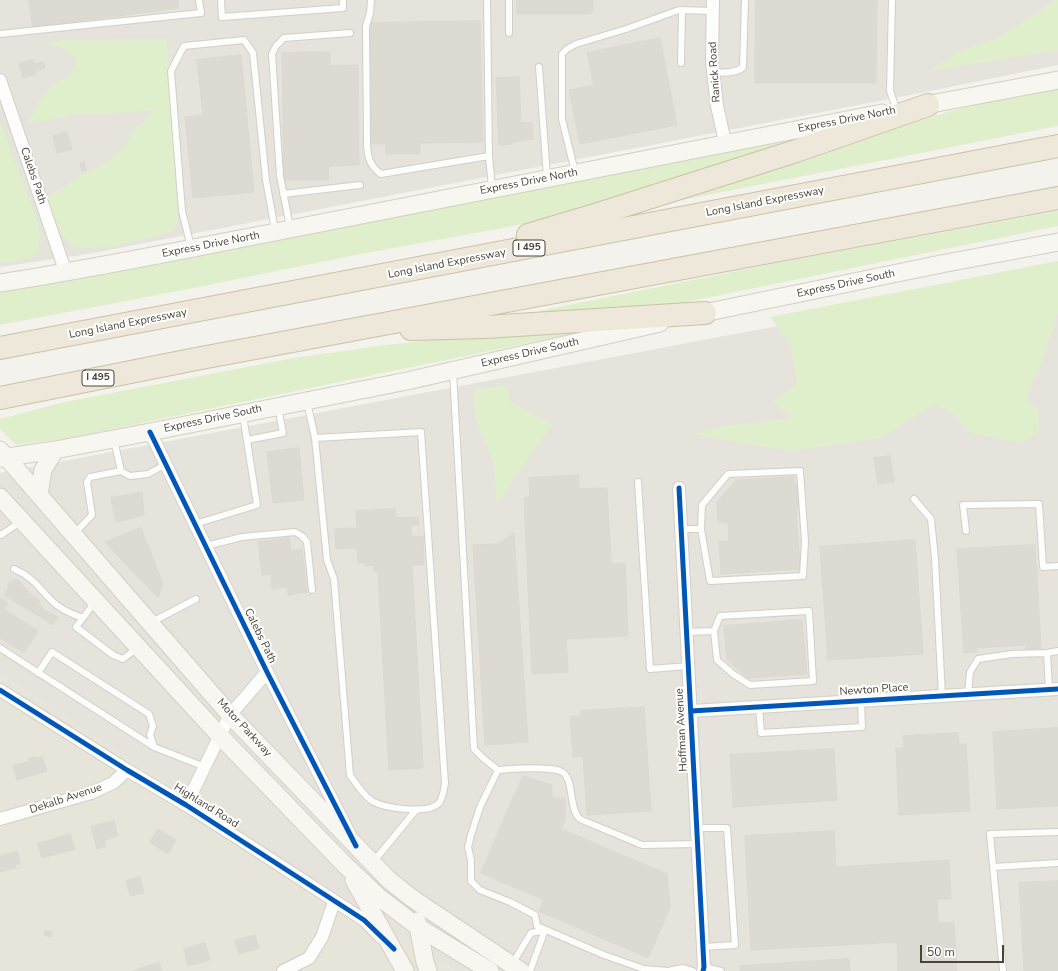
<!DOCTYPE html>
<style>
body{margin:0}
#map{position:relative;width:1058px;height:971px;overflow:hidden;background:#f3f2ec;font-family:"Nunito Sans",sans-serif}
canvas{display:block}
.scale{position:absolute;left:920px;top:945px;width:84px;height:18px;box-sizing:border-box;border:2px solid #4a4437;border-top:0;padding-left:5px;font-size:12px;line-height:14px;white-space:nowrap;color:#4a4437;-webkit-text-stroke:3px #fff;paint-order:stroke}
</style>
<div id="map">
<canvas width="1058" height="971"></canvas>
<div class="scale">50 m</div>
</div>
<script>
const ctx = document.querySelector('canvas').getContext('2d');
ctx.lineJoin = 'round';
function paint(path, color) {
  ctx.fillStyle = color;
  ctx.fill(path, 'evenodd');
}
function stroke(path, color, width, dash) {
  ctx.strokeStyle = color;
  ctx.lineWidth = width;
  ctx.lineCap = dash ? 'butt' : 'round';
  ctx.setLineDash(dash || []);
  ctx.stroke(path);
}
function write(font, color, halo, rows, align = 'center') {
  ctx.font = font + ' "Nunito Sans",sans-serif';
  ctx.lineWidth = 4;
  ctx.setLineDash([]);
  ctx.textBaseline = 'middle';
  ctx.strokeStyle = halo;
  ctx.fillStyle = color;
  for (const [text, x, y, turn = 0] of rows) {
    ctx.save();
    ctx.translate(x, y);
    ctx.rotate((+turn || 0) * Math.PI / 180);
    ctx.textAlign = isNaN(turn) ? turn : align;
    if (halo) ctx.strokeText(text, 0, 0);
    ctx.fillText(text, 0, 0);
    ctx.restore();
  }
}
const residential = new Path2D(`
 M0,674L434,959L456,971H0Z`);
const industrial = new Path2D(`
 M0,0H1058V65L920,93L88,254L0,267Z
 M1058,273V971H456L434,959L0,674V473Z`);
const green = new Path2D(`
 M1056,0H1058V50L930,71L958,52L1000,37Z
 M167,39L178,221L173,231L112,247L83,248L71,246L52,222L46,203L50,195L89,171L106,163L125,146L135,128L144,122L152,110L124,112L115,114H72L47,121L29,122L39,102L52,85L66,78L76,68V58L64,49L47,44L69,40Z
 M1058,87V126L641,208V205L958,109Z
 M0,121L39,227C40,239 41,248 33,258L16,261L0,262Z
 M797,140L672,182L524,224L355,255L199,287L0,325V292L658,164Z
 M1058,211V226L667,306L539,316V311L787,261Z
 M1058,261V312L1041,364L1028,392L1027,398L1038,409L1039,432L1020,443L970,433L949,410L933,405L881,438L790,451L692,434L726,426L791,418L773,401L797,384L791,345L770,317Z
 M581,332L69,438L16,445L0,429V419L65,402L294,358L386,345L484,334Z
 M508,385L509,401L552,424L497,504L494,466L476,419L473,390Z`);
const building = new Path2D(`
 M29,0H178L179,8L33,27Z
 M517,0H593V10L590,14H517Z
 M756,0H877L876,83H755Z
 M480,21L483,142L420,143V154H386V144H372L370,23Z
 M660,38L677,125L580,144L569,90L594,85L587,53Z
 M330,52V66L358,65L359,165L331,166L328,169L329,180H284L282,53Z
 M241,55L254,192L193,198L185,117L203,115L197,60Z
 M33,60L34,64L44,62L45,68L36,71L37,74L23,78L19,64Z
 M515,76H519L521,123L532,122L533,139L512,142V144L499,145L496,78L515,77Z
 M67,132L72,149L57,153L53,136Z
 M84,162L86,170L82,171L80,163Z
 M299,448L304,500L273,503L267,452Z
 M890,456L894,482L878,484L874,458Z
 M579,475V489L607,488L611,564L625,563L628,636L566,639L568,672L532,674L524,498L530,497L529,478Z
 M794,477V484L800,483L801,509H796L800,569L721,574L719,541H729L728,522H718L717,502L736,480Z
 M142,492L144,515L116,522L111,498Z
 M395,509L396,518L418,517L419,525H411V536H423L424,565H412L423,768L389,770L378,572H374V565L365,566V563H358L357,548L336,549L335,529L357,528L356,511Z
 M141,528L163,584L158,598L105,542Z
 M514,533L528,742L485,745L473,545L498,544Z
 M289,538L291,551L302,549L307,592L288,595L287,587L272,589L271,574L262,575L258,542Z
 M915,540L923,654L828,660L820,547Z
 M1035,545L1041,648L1026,649V645L977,648V652L964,653L957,549Z
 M13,580H18L35,599V597L40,601L38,603L46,611L58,617L53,625L4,595L10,587L7,586L10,581L12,583Z
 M0,598L8,603L4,609L38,631L24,653L0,638Z
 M802,620L807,674L748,678L727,660L724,626Z
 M644,707L651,811L587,815L583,756L573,757L570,716H581V711Z
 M1058,728V806L997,809L993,732Z
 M958,733L959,744H966L970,811L899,815L896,748H904L903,736Z
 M834,749L837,800L733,807L730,755Z
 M36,757L37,759L42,757L47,771L17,780L13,766L30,761L29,759Z
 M523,776L552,785V798H565V821L561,829L667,874L670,908L648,958L539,911L544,900L481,873Z
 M114,821L118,836L105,840L106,846L97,849L91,827Z
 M158,829L176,840L168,854L150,843Z
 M834,831L836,867L949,860L951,899H937L938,923L954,922L957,971H898L897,942L751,950L745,836Z
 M70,834L75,849L42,858L38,844Z
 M17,851L20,863L15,865L16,868L0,872L1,856Z
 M140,877L144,893L130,896L126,881Z
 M1058,881V971H1024L1019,883Z
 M46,930L52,932L51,937L44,935Z
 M255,935L259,948L239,954L235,941Z
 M205,943L210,960L188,966L184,949Z
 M849,959L850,971H740V966Z
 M159,963L162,971H133L147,966Z`);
const lane = new Path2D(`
 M221,0L222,17L343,8V0
 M371,0L370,13L366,26L367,141C367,156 369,165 381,174L489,156
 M487,0L489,156L492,188
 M892,0L890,91L897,111
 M509,33V0
 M0,34L201,13L199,0
 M681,63L682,10
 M539,67L547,177
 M713,73C722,72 737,74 743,67L745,0
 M575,172L562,119V54L567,49L576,44L626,29L679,10L713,11
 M283,194L360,185
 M290,227L280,176L272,54L276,46L284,38L350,33
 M191,247L182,211L171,71L184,46L244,40L253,53L266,180L275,230
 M453,372L474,749L483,758L498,770C512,769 547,766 560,771C575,776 568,807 579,818C581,820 584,821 587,822L642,845L698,844
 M307,402L315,438L327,560L334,579L350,775C356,784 363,795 372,801C384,808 428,815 439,803C443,798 444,790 445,783L421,432L315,438
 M114,440L121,471
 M247,440L283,433L278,407
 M800,471L805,541L803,576L710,581L701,529L702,505L728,474Z
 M638,482L650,669L688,666
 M914,499L931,519L935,559L942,696
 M195,524L257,505L243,415
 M681,529H701
 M966,531L963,505L1039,504L1043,567L1058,566
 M0,534L1,535L20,522
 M74,534L92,515L87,482L90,477L121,471L130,476L148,474L166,464
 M206,546L242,537L295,532L302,536L307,542L312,590
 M14,569C33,577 37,586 50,599C59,609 71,614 83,618
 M95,602L76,627L113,655L123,659L137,648
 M152,622L196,599
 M686,632L714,631L720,616L809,611L813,681L750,685L733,674L717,660L714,631
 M0,648L154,747L205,767
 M38,673L52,652L149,714L153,726L150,735L154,747
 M1049,689L1047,653L1058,651
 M968,694L970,672L978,659L1012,654L1047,653
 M759,707L761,733L862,727L861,701
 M498,770L480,807L471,835L468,847L471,860V881L480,890L510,902L535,915L537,926L604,955L644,969L668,971L683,968L693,971
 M697,828H727L735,945L703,947
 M374,861L416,810
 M993,867L1058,863
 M512,964L531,933L545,930L530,971
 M704,967L721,971
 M1003,971L990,834L1058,832`);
const street = new Path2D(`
 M713,0L712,62L717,106L725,142
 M0,80L66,273
 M150,432L267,672L349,833
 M679,488L704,967L703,971
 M0,690L127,770L186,805L241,840L364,920L382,938
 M691,711L1058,689
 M186,805L230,715L267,672
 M0,819L91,793L113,783L127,770
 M283,971L309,958L322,937L334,902`);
const secondary = new Path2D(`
 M915,107L1058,80
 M0,283C92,269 183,250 275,232C477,194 679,151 882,113
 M694,315L941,264L1058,242
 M0,450L230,715L389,880L413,899L521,971
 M0,458L55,450L150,432L407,381L660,323
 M39,495L43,470L55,450
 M0,497L220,736L345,865L380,898L418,927L490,971
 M354,880L405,971
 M417,921L425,962L428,971`);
const highway = new Path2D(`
 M528,235L595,215L796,151L928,105
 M411,329L486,327L705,313
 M0,348L1058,146
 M0,398L196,359L1058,198`);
const cycleway = new Path2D(`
 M150,432L267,672L356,846
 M679,488L704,967L703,971
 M0,690L127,770L186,805L364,920L394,949
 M691,711L1058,689`);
const shields = [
 [529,248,32],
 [98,378,32]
];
const shieldNames = [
 ["I 495",529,248],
 ["I 495",98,378]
];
const streetNames = [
 ["Ranick Road",715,72,-94],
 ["Express Drive North",847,120,-11],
 ["Calebs Path",33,176,71],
 ["Express Drive North",529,182,-11],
 ["Long Island Expressway",765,202,-11],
 ["Express Drive North",211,245,-11],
 ["Long Island Expressway",447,264,-11],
 ["Express Drive South",846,284,-12],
 ["Long Island Expressway",128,324,-11],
 ["Express Drive South",530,353,-13],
 ["Express Drive South",213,419,-12],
 ["Calebs Path",260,636,64],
 ["Newton Place",874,690,-4],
 ["Motor Parkway",244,728,47],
 ["Hoffman Avenue",682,730,-93],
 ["Dekalb Avenue",66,799,-18],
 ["Highland Road",206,806,32]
];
paint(residential, '#e7e4d9');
paint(industrial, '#e6e3dd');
paint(green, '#dfefcb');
paint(building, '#dddad4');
stroke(building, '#dbd9d2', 1);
stroke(lane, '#d1cfc9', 8);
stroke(street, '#d1cfc9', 14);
stroke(secondary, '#d3cfc3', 19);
stroke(highway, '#ccc1a6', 24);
stroke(lane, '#fdfdfc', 6);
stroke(street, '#fdfdfc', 12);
stroke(secondary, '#f7f6f0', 17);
stroke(highway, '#ede8da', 22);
stroke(cycleway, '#0057b8', 5);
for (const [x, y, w] of shields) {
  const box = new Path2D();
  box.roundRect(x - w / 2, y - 8, w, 16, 3);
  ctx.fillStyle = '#fff';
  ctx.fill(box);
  stroke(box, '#4a4437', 1);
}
write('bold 10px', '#4a4437', null, shieldNames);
write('11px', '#4a4437', '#fff', streetNames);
</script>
